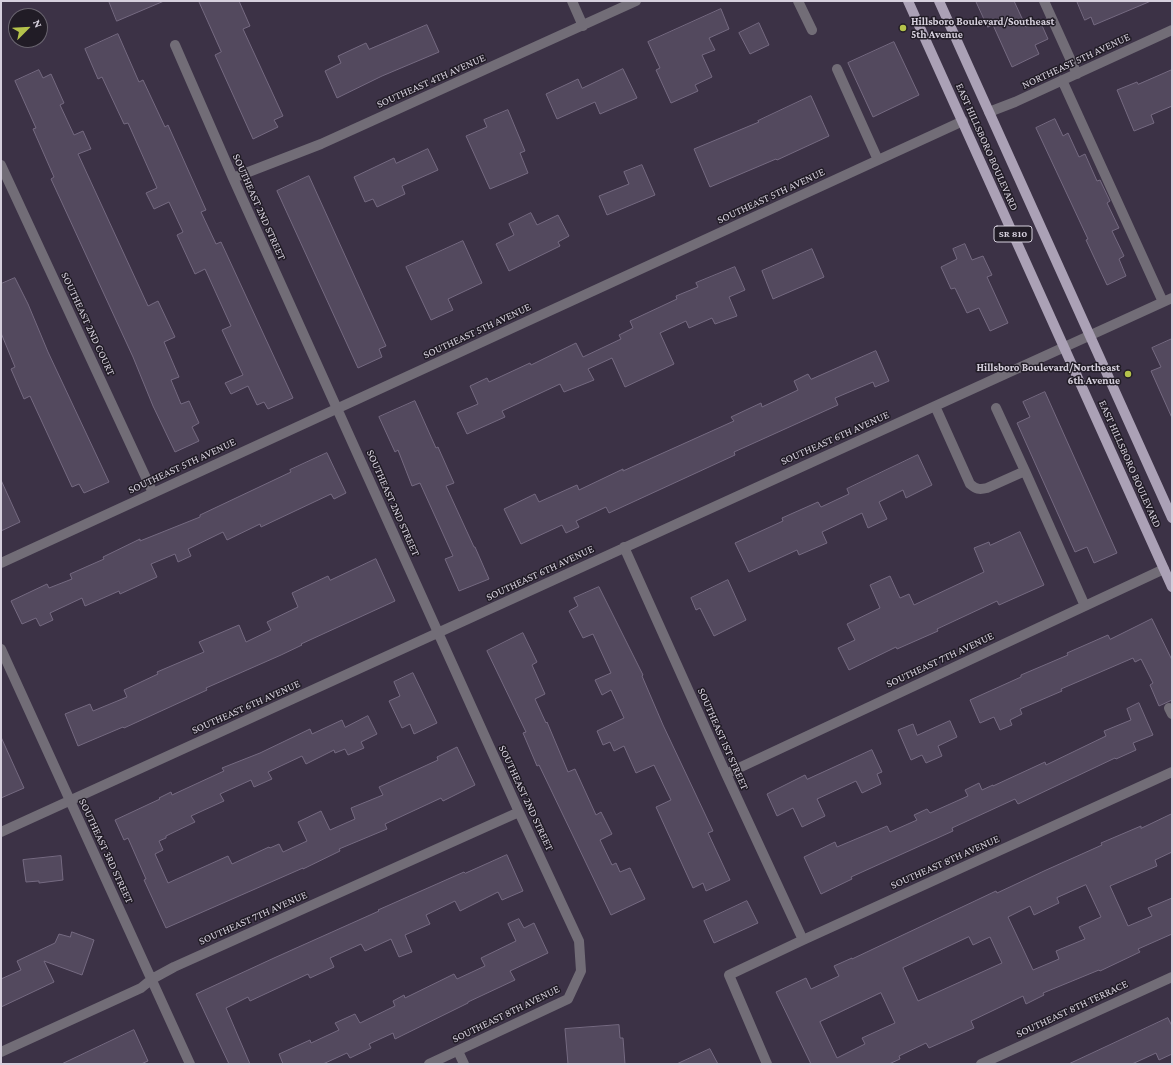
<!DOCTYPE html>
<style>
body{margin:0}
#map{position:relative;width:1173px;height:1065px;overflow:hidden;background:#3c3246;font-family:"Crimson Pro",serif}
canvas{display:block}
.frame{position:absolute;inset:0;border:2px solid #d6d0dd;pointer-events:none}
.north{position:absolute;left:8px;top:8px;width:40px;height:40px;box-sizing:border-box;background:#211c26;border:1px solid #69646f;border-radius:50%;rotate:66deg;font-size:11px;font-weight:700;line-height:16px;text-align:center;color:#d6d0dd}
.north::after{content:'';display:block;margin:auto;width:14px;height:18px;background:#b4c24b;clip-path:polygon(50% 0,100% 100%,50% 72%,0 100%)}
</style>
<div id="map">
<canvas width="1173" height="1065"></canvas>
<div class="frame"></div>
<div class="north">N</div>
</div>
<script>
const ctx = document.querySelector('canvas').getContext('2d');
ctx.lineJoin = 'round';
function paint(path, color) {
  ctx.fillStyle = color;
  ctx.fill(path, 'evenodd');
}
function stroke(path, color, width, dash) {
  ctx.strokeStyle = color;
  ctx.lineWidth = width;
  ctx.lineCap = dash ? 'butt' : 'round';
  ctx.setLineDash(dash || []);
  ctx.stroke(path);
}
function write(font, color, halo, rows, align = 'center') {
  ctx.font = font + ' "Crimson Pro",serif';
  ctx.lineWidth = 3;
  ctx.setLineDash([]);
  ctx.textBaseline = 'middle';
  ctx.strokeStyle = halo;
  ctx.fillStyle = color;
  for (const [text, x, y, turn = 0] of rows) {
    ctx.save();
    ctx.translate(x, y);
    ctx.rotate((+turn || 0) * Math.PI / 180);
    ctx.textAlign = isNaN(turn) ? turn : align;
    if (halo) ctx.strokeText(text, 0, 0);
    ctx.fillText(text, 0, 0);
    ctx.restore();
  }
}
const building = new Path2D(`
 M109,1H164L117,21Z
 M199,1H239L250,26L243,29L283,116L274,120L278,127L253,139L215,55L221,52Z
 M976,1H1014L1026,27L1040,21L1048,39L1035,45L1039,54L1012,67L993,25L988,27Z
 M1077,1H1151L1094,25L1091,17L1085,20Z
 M721,9L729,29L709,38L715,50L702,55L712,77L695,85L698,91L671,103L656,70L660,68L648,42Z
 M759,23L769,45L750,54L739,33Z
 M427,25L439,52L382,76L337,98L325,71L341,63L338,56L366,43L369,49Z
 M118,34L139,82L143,80L165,127L168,125L206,210L201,212L216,244L221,242L293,398L268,409L264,402L257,405L248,386L231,394L225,383L243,375L222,330L231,326L205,269L195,274L177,235L183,232L169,202L154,209L146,193L157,188L128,123L124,124L102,77L98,79L85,49Z
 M894,42L919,95L873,117L848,63Z
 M623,69L637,98L600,114L595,102L557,119L546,94L578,79L582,88Z
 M39,70L43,78L51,74L64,103L60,105L74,135L83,131L91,149L78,154L148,306L158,301L175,337L164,342L179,377L171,380L181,404L189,401L199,423L192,427L199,441L175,452L153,406L133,357L51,179L54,177L33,129L36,128L15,81Z
 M1172,70V106L1151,115L1154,123L1134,131L1117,90L1137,82L1138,84Z
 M811,96L829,136L777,160L776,159L710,187L694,149L759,122L758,121Z
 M508,110L525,151L520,153L528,173L490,189L466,136L487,127L484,120Z
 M1055,119L1063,136L1068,133L1079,157L1085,154L1097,181L1100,180L1110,201L1107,203L1119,228L1112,231L1124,256L1119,259L1126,276L1107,285L1086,240L1088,239L1036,128Z
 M428,149L438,170L402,186L405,194L377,207L373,199L365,202L354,177L394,158L396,163Z
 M642,165L655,195L607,215L599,196L629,184L624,172Z
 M309,176L386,346L379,349L382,357L358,368L277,191Z
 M531,213L537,225L558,215L569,236L558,242L560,246L509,271L496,244L514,235L509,224Z
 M463,241L482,283L448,299L453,310L431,320L406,267Z
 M965,244L972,260L983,256L992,275L987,277L1008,323L990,331L979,308L967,313L955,288L951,289L941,267L957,259L953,249Z
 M812,249L824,277L773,299L762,271Z
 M735,267L745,290L729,297L737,316L715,324L712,318L689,328L686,321L660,333L674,364L625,387L612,358L588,369L594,380L564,392L560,384L502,411L505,417L467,434L457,413L478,404L470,386L487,378L489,382L530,363L531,365L576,343L583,357L621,339L619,335L633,328L630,321L677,299L676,296L698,287L696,283Z
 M15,278L28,304L48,352L109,482L84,493L79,484L72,487L30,396L24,399L11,369L15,367L1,333V284Z
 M1172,339V418L1151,371L1161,367L1152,348Z
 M876,351L889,381L875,387L873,382L835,398L838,405L734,452L735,455L609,513L606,507L576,521L579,527L566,533L562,525L521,544L504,509L535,494L539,502L577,485L579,490L623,469V471L734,421L731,417L761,403L762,407L798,390L794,381L808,374L811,379Z
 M1045,392L1117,553L1094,563L1087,547L1075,552L1017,423L1030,417L1023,402Z
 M415,401L436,448L438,447L454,483L446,486L474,547H475L489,579L459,591L445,559L453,556L420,483L412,486L398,450L395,452L379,417Z
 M327,453L346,493L334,499L331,494L261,527L260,524L227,540L223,532L188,549L191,556L178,562L175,554L151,564L157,577L120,594L119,591L85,606L82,598L50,613L53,620L40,626L36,618L22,624L11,601L47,584L49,588L72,579L70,574L104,559L103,557L140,539V541L200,517V515L291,472L290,470Z
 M918,455L932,485L906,498L903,490L879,502L887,519L868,528L862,513L822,532L827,543L799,555L797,550L749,572L735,543L783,521L782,518L818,502L821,507L849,494L847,489Z
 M1,480L20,522L1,531Z
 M1020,532L1044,585L999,605L997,601L937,629L938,631L897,649L896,647L849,670L838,648L855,640L847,624L880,608L870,585L890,576L900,598L909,594L914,605L984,572L974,548L989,542L990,545Z
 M376,559L395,601L301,644L302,645L281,655L206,688L207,690L124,728L123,727L78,746L65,714L90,704L93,711L127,697L124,690L158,674L157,672L204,652L199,642L239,625L246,642L271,630L267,622L298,607L292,593L328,576L330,580Z
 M728,580L746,620L714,636L700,608L696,610L691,598Z
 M599,587L643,675L642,676L663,725L713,831L708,833L730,880L706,891L703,883L693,888L656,807L671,800L654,765L636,773L624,746L614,751L610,742L603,745L597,731L624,718L611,690L602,695L595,680L611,673L593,634L583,638L569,611L578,606L574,598Z
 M1152,619L1172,660V700L1159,706L1150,685L1153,683L1141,659L1135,662L1133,658L1061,689L1062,691L1020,709L1022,714L1010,720L1012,725L1000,730L994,717L980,723L970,700L1021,677V675L1068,655L1067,653L1108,635L1110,639Z
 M523,633L537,662L532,665L545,694L535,699L546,723L547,722L568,772L575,769L596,815L601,812L612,834L600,840L612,865L616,863L620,872L630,868L645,899L611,915L539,765L537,766L523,733L526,732L487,651Z
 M413,673L437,723L414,734L410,724L402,728L389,701L400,696L394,682Z
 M1139,703L1153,735L1133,743L1136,750L1116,759L1115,758L1018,804L1015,799L952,828L953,831L851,877L852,879L821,894L804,857L835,842L837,847L887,826L890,832L917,820L914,815L927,809L930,813L968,796L965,790L979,783L982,790L993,785V786L1045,762L1046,765L1106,736L1104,731L1131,720L1127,709Z
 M368,716L377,734L361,742L364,748L348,755L345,749L335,753L334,750L306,764L302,756L268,772L272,779L254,787L251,780L220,794L224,801L191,816L195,822L166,836V838L159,841L163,850L155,854L168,883L228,856L232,864L269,847L270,848L279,844L283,852L307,841L298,822L321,811L330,830L355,819L351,808L383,795L379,787L438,760L437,757L457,747L475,785L443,801L441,798L385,824L387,829L339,849L340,851L303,869V868L166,928L144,880L146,879L128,838L124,840L115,820L160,799L159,798L171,792L172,795L224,771L222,768L260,753L310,729L312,734L342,720L345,727Z
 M950,721L957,737L938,746L942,756L926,763L922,755L911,760L898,730L913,724L917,735Z
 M1,737L24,788L1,798Z
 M872,750L882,772L877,774L881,784L862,793L856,781L817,799L825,816L802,827L793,808L777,816L767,794L805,775L807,779Z
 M1172,814V852L1155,860L1157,866L1110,886L1128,926L1152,916L1148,908L1172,898V934L1138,949L1140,952L1100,971L1099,970L1043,993L1044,995L1026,1004L1023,996L994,1010L971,1021L974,1028L929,1048L926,1043L899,1056L900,1059L889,1064H811L776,992L806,978L811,989L839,976L834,966L852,958V959L996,891L997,893L1044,871L1102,845L1101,843L1141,826V828ZM1086,885L1101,917L1079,927L1085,939L1056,951L1059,959L1033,970L1008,917L1030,906L1034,915L1059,903L1057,898ZM969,937L973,945L990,937L1002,963L918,1001L903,968ZM881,993L895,1023L862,1038L865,1044L837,1058L820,1022Z
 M507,855L523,891L502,900L498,892L460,911L455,901L426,915L430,924L405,935L412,952L399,957L391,939L365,951L361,944L330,958L334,967L310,978L308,974L250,1001L248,997L226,1008L250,1064H229L196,994L274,958L379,911L378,910L464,872L465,873Z
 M61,856L63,880L39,883V881L26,882L23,860Z
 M747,901L758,923L714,943L704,921Z
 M519,919L524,928L534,923L548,953L510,971L515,980L468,1002V1003L395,1039L393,1033L369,1044L371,1048L350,1058L347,1053L323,1064H283L279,1054L310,1040L311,1043L339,1030L335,1023L355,1014L360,1023L395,1006L393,1001L404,995L405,998L454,974L457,979L485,966L481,958L516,941L508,924Z
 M72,932L94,940L82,975L44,961L54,982L1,1007V979L21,970L17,961L55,943L59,934L70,937Z
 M1168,1018L1172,1026V1054L1159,1060L1156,1053L1132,1064H1069Z
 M619,1025L620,1038H623L625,1064H568L565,1029Z
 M134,1030L148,1061L141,1064H62Z
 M710,1049L718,1064H677Z`);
const minor = new Path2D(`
 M572,1L583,26
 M798,1L812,30
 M1044,1L1077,74
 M175,45L233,178L519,812L579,941L581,971L568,999L429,1064
 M837,69L878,160
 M1062,80L1163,302
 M989,112L1015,102L1172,30
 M1,165L153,493
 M233,178L321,144L636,1
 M935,406L970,484C976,489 979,490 987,488L1025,471L996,408
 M1025,471L1085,606
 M624,547L726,774L803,940
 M1,563L963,121
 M1,649L190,1064
 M1169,708L1172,714
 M726,774L1164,569
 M1,832L1172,298
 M458,1051L464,1064
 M1,1052L141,988L152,979L174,967L519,812
 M767,1064L729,975L803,940L1172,772
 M981,1064L1172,977`);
const major = new Path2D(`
 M908,1L1172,587
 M939,1L1172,518`);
const markers = [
 [903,28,4,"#b4c24b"],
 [1128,374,4,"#b4c24b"]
];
const shields = [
 [1013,234,38]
];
const shieldNames = [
 ["SR 810",1013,234]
];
const poiNames = [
 ["Hillsboro Boulevard/Southeast",911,22],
 ["5th Avenue",911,35],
 ["Hillsboro Boulevard/Northeast",1120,368,"right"],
 ["6th Avenue",1120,381,"right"]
];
const streetNames = [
 ["NORTHEAST 5TH AVENUE",1076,61,-25],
 ["SOUTHEAST 4TH AVENUE",431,81,-24],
 ["EAST HILLSBORO BOULEVARD",987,147,66],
 ["SOUTHEAST 5TH AVENUE",771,196,-25],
 ["SOUTHEAST 2ND STREET",259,207,66],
 ["SOUTHEAST 2ND COURT",88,324,65],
 ["SOUTHEAST 5TH AVENUE",477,331,-25],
 ["SOUTHEAST 6TH AVENUE",835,438,-24],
 ["EAST HILLSBORO BOULEVARD",1130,464,66],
 ["SOUTHEAST 5TH AVENUE",182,466,-25],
 ["SOUTHEAST 2ND STREET",393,503,66],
 ["SOUTHEAST 6TH AVENUE",540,573,-25],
 ["SOUTHEAST 7TH AVENUE",940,660,-25],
 ["SOUTHEAST 6TH AVENUE",246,707,-24],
 ["SOUTHEAST 1ST STREET",723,739,66],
 ["SOUTHEAST 2ND STREET",526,798,65],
 ["SOUTHEAST 3RD STREET",106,851,65],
 ["SOUTHEAST 8TH AVENUE",945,862,-24],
 ["SOUTHEAST 7TH AVENUE",253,918,-24],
 ["SOUTHEAST 8TH TERRACE",1072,1009,-25],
 ["SOUTHEAST 8TH AVENUE",506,1014,-26]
];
paint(building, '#53495e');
stroke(building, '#756a81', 1);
stroke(minor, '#726d77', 10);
stroke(major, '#aba1b6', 10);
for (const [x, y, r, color] of markers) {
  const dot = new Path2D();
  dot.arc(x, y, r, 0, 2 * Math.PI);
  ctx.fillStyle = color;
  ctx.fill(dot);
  stroke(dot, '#211c26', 1.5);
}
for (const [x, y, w] of shields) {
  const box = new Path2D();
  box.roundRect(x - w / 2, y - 8, w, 16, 3);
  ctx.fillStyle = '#211c26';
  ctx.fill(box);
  stroke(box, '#d6d0dd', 1);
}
write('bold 10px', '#d6d0dd', null, shieldNames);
write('bold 11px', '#d6d0dd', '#211c26', poiNames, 'left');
write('11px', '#d6d0dd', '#211c26', streetNames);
</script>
